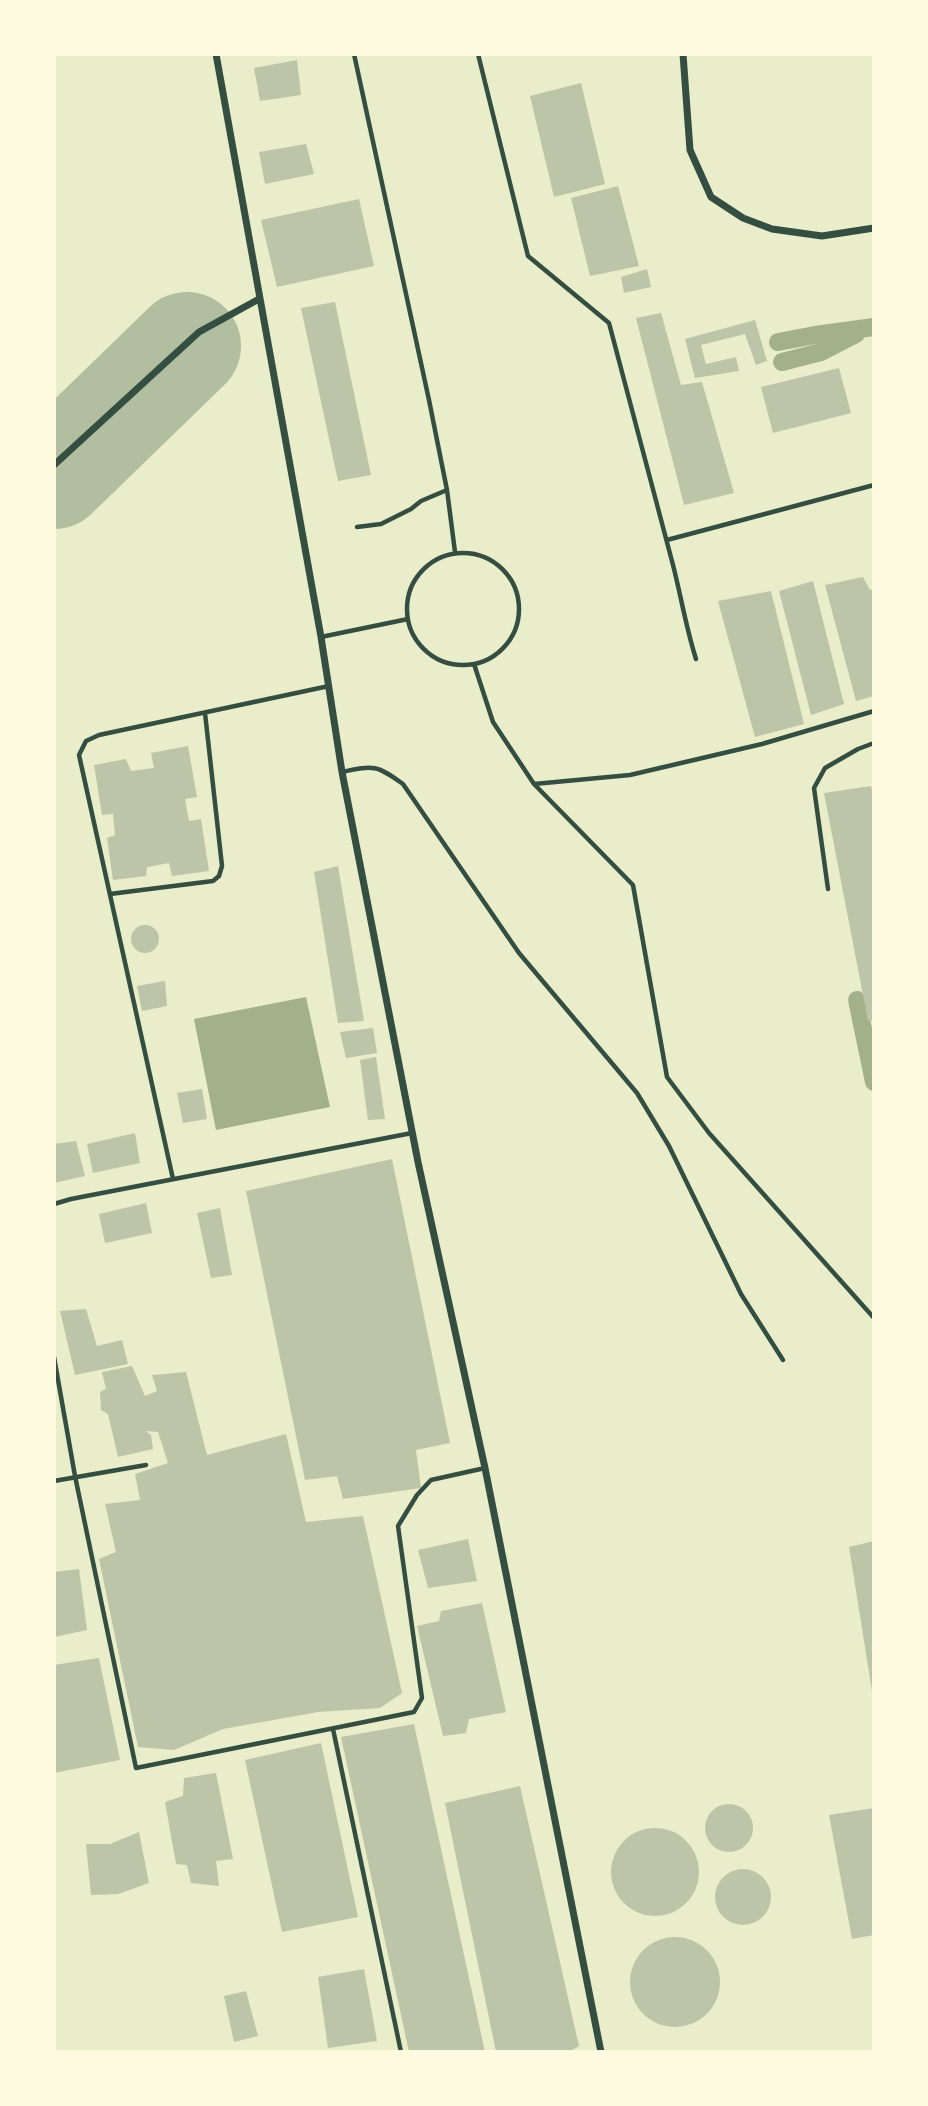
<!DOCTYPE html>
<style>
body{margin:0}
#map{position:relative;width:928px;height:2106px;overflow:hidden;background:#e9edc9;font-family:Georgia,serif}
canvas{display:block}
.frame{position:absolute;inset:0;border:56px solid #fefae0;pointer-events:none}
</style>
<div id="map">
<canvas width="928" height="2106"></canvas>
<div class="frame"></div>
</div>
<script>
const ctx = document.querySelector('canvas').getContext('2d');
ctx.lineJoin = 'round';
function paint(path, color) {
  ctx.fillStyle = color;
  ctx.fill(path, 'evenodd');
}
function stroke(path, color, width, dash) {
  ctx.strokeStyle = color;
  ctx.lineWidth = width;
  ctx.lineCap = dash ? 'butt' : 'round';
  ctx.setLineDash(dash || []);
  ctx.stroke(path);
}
const water = new Path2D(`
 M306,997L330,1107L216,1130L194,1019Z`);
const canal = new Path2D(`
 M778,342L815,335L874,327
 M782,362L821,352L856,334
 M857,1000L874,1082`);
const runway = new Path2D(`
 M54,475L187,346`);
const building = new Path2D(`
 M297,60L301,95L260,101L254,68Z
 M581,83L605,184L554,197L530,96Z
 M306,144L314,174L265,184L259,152Z
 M618,186L639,266L590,276L571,198Z
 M359,199L374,266L277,287L261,220Z
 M647,269L651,287L624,293L621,277Z
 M335,302L371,475L338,481L301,308Z
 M661,313L681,385L702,382L734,493L684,505L636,318Z
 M755,320L767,361L756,365L745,334L701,345L706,364L736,357L739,371L695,378L685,339Z
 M839,368L851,413L773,433L761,387Z
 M863,577L870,590L874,589V696L856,701L825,585Z
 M813,581L844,704L811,715L779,591Z
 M771,591L804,724L755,737L718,601Z
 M188,746L197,797L185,799L189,821L201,819L209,871L172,876L169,863L147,867L146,876L113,880L107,838L115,835L113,814L102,815L94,765L126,759L131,771L154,768L151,753Z
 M871,786L874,799V1020L868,1021L824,793Z
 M338,866L364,1021L338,1023L314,872Z
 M131 939a14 14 0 1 1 28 0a14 14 0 1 1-28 0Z
 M165,981L167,1006L142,1011L137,986Z
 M373,1028L377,1053L346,1058L340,1032Z
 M376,1057L385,1119L368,1120L360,1060Z
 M202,1089L207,1119L183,1123L177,1093Z
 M135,1133L140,1163L93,1173L87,1144Z
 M76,1141L85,1176L54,1183V1144Z
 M392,1159L450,1443L416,1450L421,1488L343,1499L337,1476L305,1480L246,1191Z
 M146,1203L152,1233L105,1243L99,1214Z
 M220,1208L232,1275L211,1278L197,1213Z
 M86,1309L97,1346L122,1340L128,1364L75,1375L60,1311Z
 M132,1366L145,1396L157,1391L152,1375L186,1372L207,1455L286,1434L306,1522L363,1516L402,1693L380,1708L318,1712L223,1729L174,1750L138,1747L99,1559L116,1552L105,1504L140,1500L135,1474L168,1463L158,1432L146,1431L151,1435L153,1449L118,1457L108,1414L101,1410L100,1392L106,1389L102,1372Z
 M468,1539L477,1581L428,1588L418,1550Z
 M874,1541V1691H872L849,1547Z
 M79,1569L87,1630L54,1637V1572Z
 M482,1603L506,1712L469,1719L466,1733L443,1736L417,1626L439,1621L441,1611Z
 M99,1658L120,1760L54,1773V1665Z
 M414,1724L485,2052H409L341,1737Z
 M321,1743L358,1917L282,1932L245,1760Z
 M216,1773L233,1859L216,1861L219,1886L191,1883L187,1865L176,1864L165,1802L183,1796L184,1778Z
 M520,1786L579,2046L569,2052H496L445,1803Z
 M705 1828a24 24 0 1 1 48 0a24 24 0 1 1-48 0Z
 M874,1808V1935L852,1939L829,1815Z
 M611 1872a44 44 0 1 1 88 0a44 44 0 1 1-88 0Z
 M139,1832L149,1883L118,1894L91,1895L86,1844H110Z
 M715 1897a28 28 0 1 1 56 0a28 28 0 1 1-56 0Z
 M630 1982a45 45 0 1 1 90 0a45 45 0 1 1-90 0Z
 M364,1969L377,2041L328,2048L318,1977Z
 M246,1991L258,2036L234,2042L224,1996Z`);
const service = new Path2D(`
 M354,54L429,400L447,490L455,552
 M478,54L528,256L609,323L673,565C681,596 686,628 696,659
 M357,527L381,524L411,509L421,501L447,490
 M667,540L874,485
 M407 609a56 56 0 1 1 112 0a56 56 0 1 1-112 0Z
 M321,637L408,619
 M474,664L493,722L534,784L633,885L667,1077L709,1133L874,1318
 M342,772C374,765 377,765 403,784L519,953L637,1093L669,1146L741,1294L783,1360
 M534,784L630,775L762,744L874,711
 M828,889L814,788L825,768L858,749L874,743
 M110,894L213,881L219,876L222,866L205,713
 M173,1179L79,755L86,741L99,735L329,686
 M54,1204L71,1199L412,1133
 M54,1357L75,1476L136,1768L414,1712L422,1698L398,1526L417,1495L431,1480L485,1468
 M54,1481L146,1465
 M333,1729L401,2052`);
const minor = new Path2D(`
 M216,54L321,637L342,772L418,1162L485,1468L601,2052
 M683,54L690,150L711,197L743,218L772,229L822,236L874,228
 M54,465L199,332L259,299`);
paint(water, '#a3b18a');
stroke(canal, '#a3b18a', 18);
stroke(runway, '#b2bea0', 108);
paint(building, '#bcc5a7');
stroke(service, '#344e41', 4.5);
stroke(minor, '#344e41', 7);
</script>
